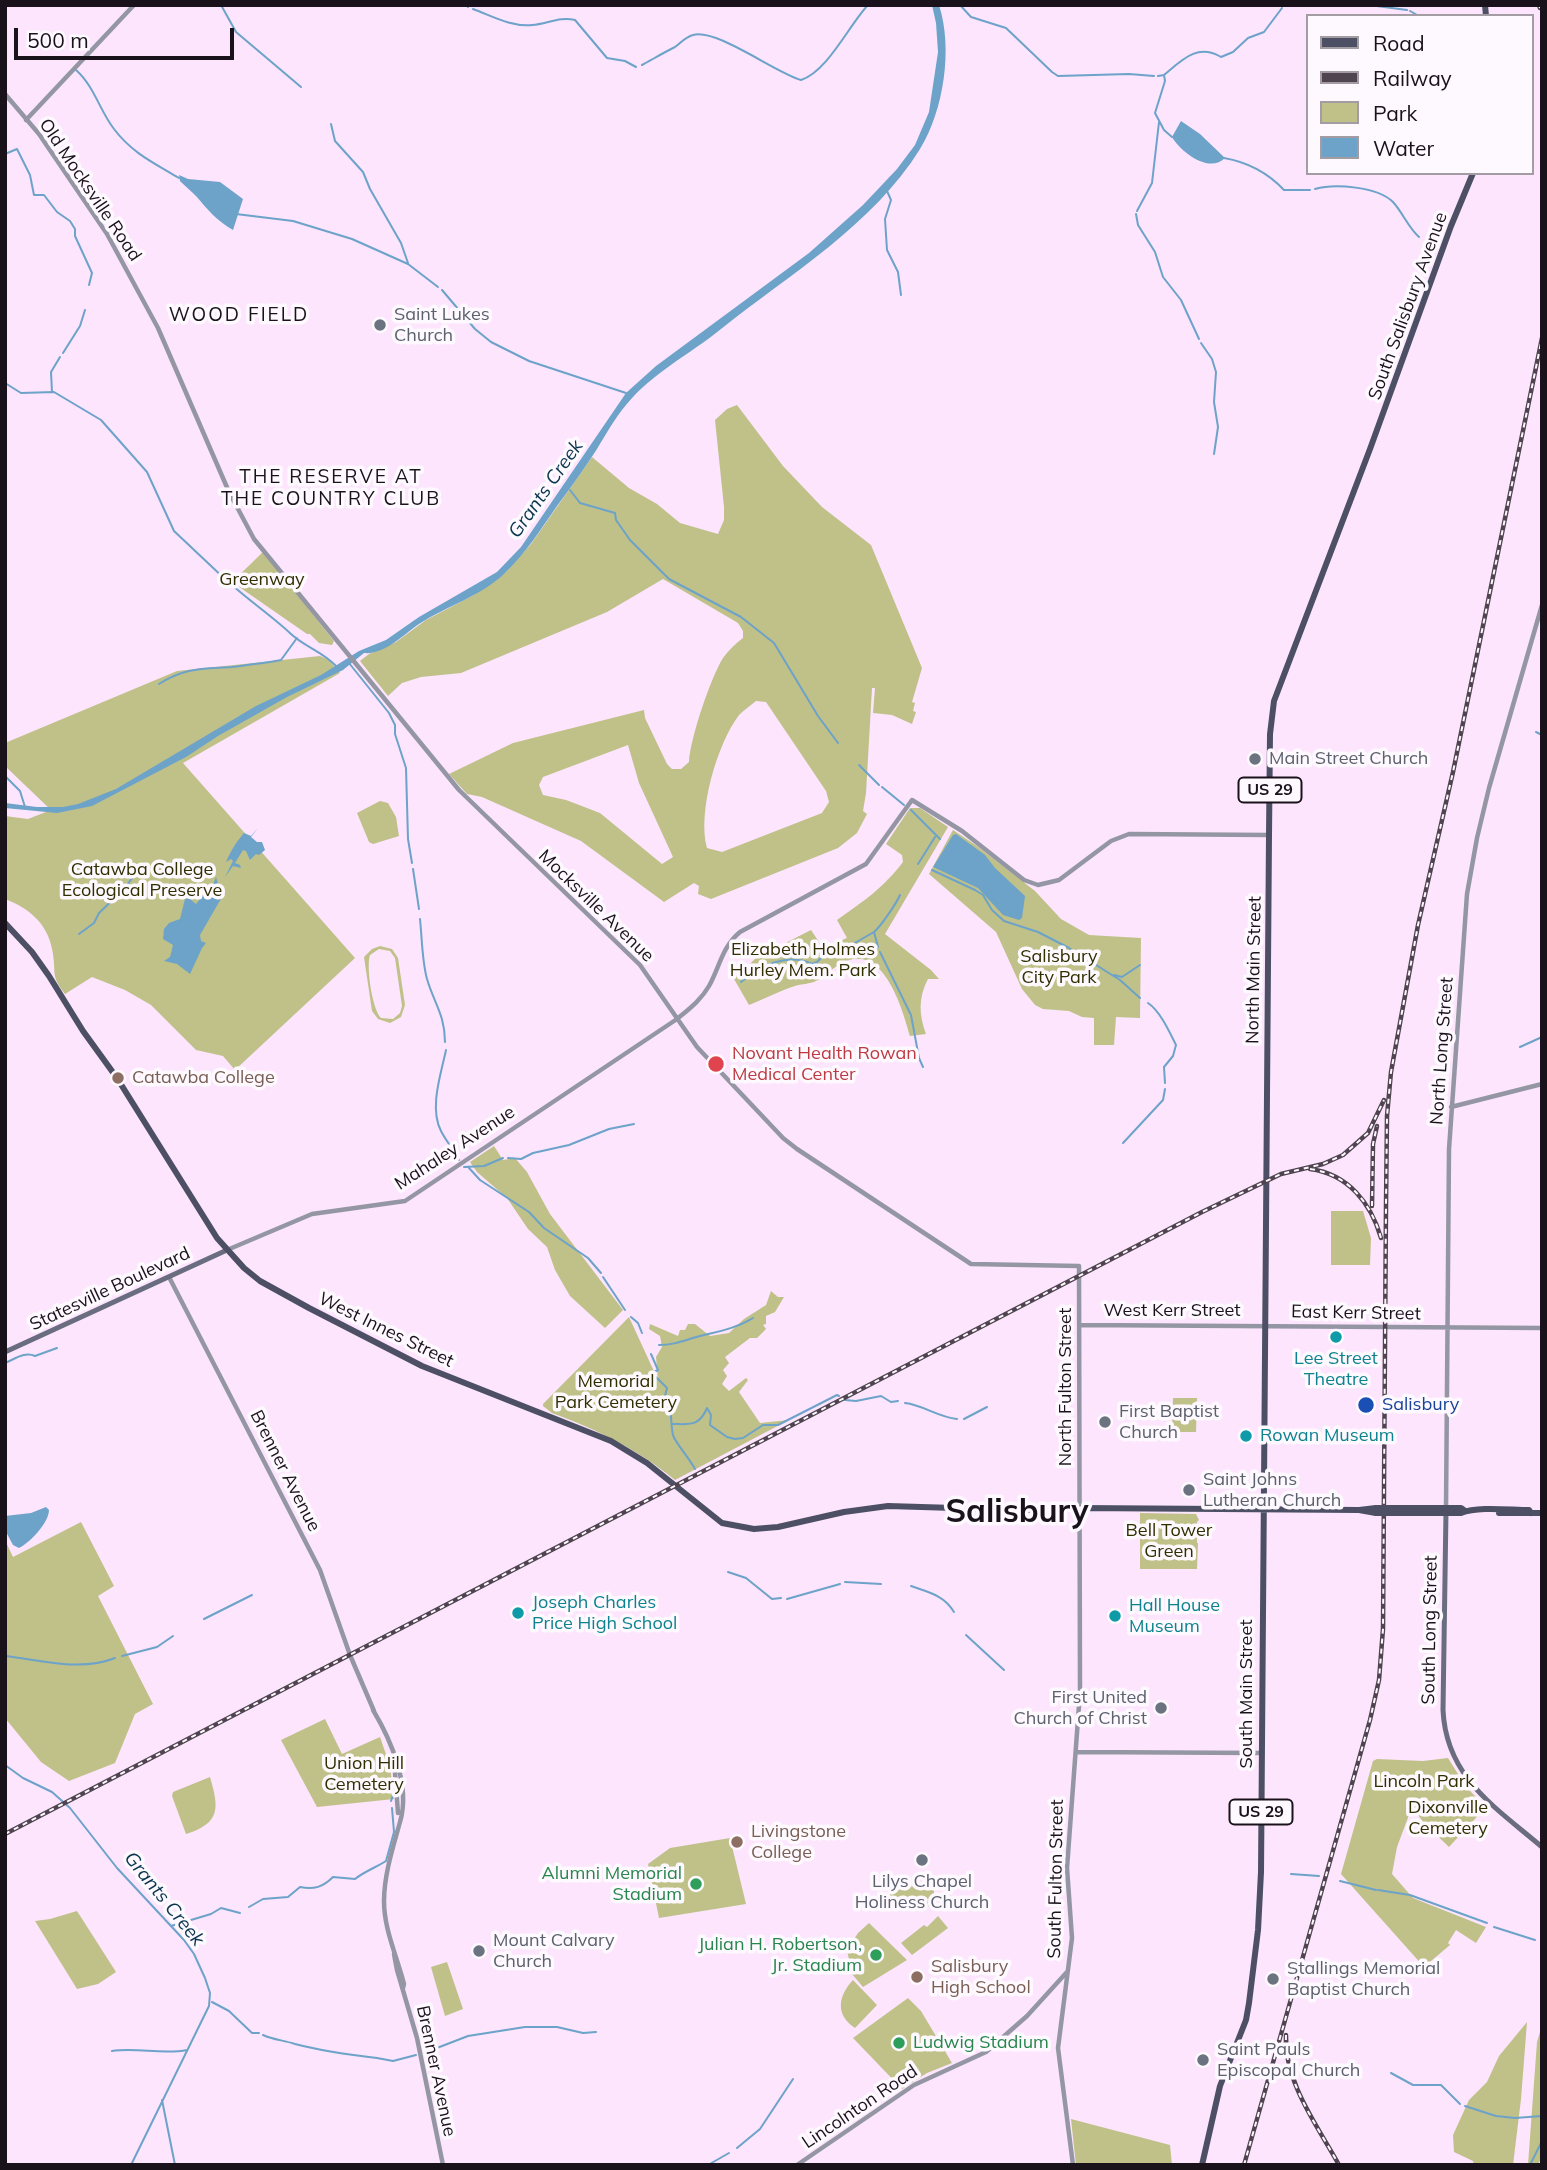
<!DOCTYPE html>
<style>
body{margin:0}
#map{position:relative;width:1547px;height:2170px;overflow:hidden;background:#fce5fd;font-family:Mulish,sans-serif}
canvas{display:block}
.frame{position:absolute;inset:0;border:7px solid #1a121b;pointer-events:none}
.legend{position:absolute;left:1306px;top:14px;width:228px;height:161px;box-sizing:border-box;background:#fef9fe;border:2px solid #a39da3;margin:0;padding:9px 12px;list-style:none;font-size:21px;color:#1a121b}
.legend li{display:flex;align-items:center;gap:14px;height:35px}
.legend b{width:35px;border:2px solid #a39da3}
.scale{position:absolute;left:14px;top:28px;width:220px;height:32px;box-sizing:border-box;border:4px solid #1a121b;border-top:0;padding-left:9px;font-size:21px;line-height:24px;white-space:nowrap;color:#1a121b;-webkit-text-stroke:5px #fef9fe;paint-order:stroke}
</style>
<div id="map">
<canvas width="1547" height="2170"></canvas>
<div class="frame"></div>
<ul class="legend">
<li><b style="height:9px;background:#4d5065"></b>Road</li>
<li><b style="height:9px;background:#504451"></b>Railway</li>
<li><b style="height:19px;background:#bfc189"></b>Park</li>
<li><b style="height:19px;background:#6da2c9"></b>Water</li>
</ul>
<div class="scale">500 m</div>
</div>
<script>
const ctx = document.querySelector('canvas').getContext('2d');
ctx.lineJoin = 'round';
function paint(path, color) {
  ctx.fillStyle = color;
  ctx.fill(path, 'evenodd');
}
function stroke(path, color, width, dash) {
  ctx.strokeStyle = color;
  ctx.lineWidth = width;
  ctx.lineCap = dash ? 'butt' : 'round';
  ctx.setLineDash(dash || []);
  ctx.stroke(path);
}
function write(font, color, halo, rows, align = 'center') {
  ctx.font = font + ' Mulish,sans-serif';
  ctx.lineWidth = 7;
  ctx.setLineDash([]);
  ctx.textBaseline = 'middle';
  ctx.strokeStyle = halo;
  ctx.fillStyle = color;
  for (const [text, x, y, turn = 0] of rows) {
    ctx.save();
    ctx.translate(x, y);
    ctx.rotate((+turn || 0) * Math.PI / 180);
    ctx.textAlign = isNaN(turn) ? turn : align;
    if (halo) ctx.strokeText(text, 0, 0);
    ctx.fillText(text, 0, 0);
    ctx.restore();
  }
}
const green = new Path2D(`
 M737,405L783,466L822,507L871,545L922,668L912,702L915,703L913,711L916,712L912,724L892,715L873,713L875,688H872L866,793L863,811L867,814L857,833L838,848L711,899L698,894L699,886L694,883L664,902L581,841L482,797L467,794L449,774L513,743L644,710L645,718L667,764L672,769H681L689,762C690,739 711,677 723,658C729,650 735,644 743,638V631L738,623L663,579L607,612L461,673L421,677L402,683L388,696L360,661L369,654L396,642L426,620L472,596L506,572L531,544L592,457L629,488L657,504L680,523L718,534L724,520V507L715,420L727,409ZM756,701L766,702L826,791L829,802L822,813L722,852L707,848C697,813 717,744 739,715C744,710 751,705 756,701ZM628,745L639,783L673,857L662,864L600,813L566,800L543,795L539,785L543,777Z
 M263,552L334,641L332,645L319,643L310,634H307L232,582Z
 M320,656L329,660L340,673L183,763L355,958L235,1070L223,1056L196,1050L151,1005L125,990L92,977L65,994C51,976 56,975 53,954C49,925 31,909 5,899V816L28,819L51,810L5,766V743L177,671Z
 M380,801L388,803L396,817L399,836L373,844L369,842L357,813Z
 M910,808H920L948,827L885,934L931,970L939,979H928C918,998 919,1015 926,1034L910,1036C903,1011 887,954 853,959C837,962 829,974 816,981C810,984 801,984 795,986C779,991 764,999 749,1005L734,979L756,958L811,930L823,948L847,938L837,920C864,901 883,888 903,862L902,855L886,844Z
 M953,830L977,846L1035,891L1061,919L1089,935L1141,938L1140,1018L1116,1017L1114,1045H1094V1018L1082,1017L1069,1011L1043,1009L1035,1005L1022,989L996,932L929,874Z
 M380,946L392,949L398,958L405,1005L401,1017L390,1023L378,1019L372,1011L364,957L372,949ZM379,949L390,951L395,958L402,1006L400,1013L393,1019L381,1018C372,1009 366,966 370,955Z
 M494,1146L503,1160L515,1158L527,1172L550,1214L623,1310L605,1328L570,1296L555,1270L547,1247L528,1229L507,1198L477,1172L470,1162Z
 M1331,1211H1363L1371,1238L1370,1265H1331Z
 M771,1291L778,1297H784L775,1312L766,1316V1324L763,1325L766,1329L757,1338H750L725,1357L729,1363L723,1370L727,1376L722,1384L729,1391L746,1378L748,1380L739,1392L760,1423L789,1420L675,1480C637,1449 598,1430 552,1413L543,1406V1404L629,1317L658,1380L656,1357L662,1347L660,1336L649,1329L650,1324L678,1336L680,1330H685L688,1324H695L710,1336L729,1333L744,1319L766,1305Z
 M1173,1398H1197L1196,1432H1172Z
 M1140,1513L1196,1514L1199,1520L1197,1522V1543H1198L1197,1569H1140Z
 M81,1522L114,1586L98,1596L153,1704L135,1714L115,1763L69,1781L41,1762L5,1718V1540L13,1557Z
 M325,1719L342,1754L380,1737L390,1766L394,1799L317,1807L281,1740Z
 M1448,1758L1466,1787L1486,1807L1449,1847L1424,1823L1412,1807L1397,1847L1392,1874L1413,1898L1486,1927L1476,1943L1456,1930L1448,1943L1450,1945L1424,1967L1341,1874L1373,1761L1377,1759L1423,1761Z
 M210,1777C219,1808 221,1823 186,1834L172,1796L173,1792Z
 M730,1838L746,1904L659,1918L648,1864L670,1848Z
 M934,1886V1906L890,1908V1887Z
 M77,1911L116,1972L98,1984L77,1989L35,1921L50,1919Z
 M938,1916L948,1928L912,1955L901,1943L924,1925L927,1927Z
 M869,1923L907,1960L863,1987L852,1974L847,1950L858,1933Z
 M447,1962L463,2009L445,2016L431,1967Z
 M853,1980L877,2005L855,2028C835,2015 838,1996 853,1980Z
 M908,1998L921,2011L952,2063L927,2073L902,2089L853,2038Z
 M1527,2022L1521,2099L1513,2165H1474L1473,2161L1454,2152L1453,2135L1469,2100L1487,2082L1499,2056Z
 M1540,2032L1542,2156L1538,2165H1528L1537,2042Z
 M1071,2119L1170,2145L1172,2165H1076Z`);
const water = new Path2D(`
 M932,5H939C953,48 944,110 920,149C873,225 790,274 721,329C689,355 652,373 626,405C615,418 606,434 597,449C584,469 571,487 557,506C541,529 526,553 505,573C481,596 447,606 419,624C403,635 384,655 364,653L343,670L287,697L218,736L186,757L92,806L57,813L5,808V803L37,807H63L78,804L116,789L256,706L321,675L359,651L386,640L419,617L497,572L521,547L626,393L656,366L809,253L863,205L897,169L915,145L929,112L938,52L936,23Z
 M1181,121L1200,134L1225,158C1209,174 1181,152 1172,137Z
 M179,175L188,179L220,182L243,199L233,230C217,221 208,210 196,196C191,191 185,186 180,181Z
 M258,828L251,837L257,842H262L265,850L259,855L256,854L250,860L246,851L243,850L235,863L240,865L241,868L233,866L225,877L233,861L231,859L226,862C230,852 237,841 244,833L251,836Z
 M956,834L985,855L995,868L1025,896L1022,918L1019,920L1003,915L978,888L933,867L953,835Z
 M216,877L222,897L200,935L201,941L206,943L202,948L190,974L177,964L164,961L170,957L173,945L163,939L164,929L169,923L180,919L185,899L189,898L196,904L211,885H213Z
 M46,1507L49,1510C49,1522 31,1542 19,1548L13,1545L5,1530V1516L31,1513Z`);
const stream = new Path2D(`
 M221,5L236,32L301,87
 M466,5L468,7
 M960,5L971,17L1006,28L1052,72L1058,76L1129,74L1154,76
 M1369,5L1407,10
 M473,9C492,16 511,27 532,25C547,24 560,16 575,20L607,58L625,61L636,67
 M1410,11L1419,16
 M642,65C653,59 663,53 675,47C681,43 685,37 693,35C716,28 774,72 801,80C828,71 849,25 868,5
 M76,70C94,86 100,111 114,129C132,153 154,163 179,178
 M1164,75L1165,81L1155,113L1164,130L1172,137
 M1158,76L1164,75C1182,60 1197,43 1221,57L1233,52L1248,38L1264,32L1282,8
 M331,124L335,141L363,172L370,189L401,243L408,263
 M5,154L17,149L30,175L34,195H44L57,212L70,221L75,229V236L92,273L89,285
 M1224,158C1247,162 1268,173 1284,190H1310
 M1315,189C1335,183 1378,187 1393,202C1403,213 1408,227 1419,237
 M887,191L891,200L885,219L887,250L898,272L901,295
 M1137,211L1152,183L1159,122
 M236,214L293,221L352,239L408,264L438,287
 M1136,214L1138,225L1155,252L1163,277L1181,300L1199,339
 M442,290L475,329L491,342L529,361L626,393
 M1201,343L1212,359L1216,372L1214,402L1218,427L1214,454
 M63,353L80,326L85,310
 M5,383L21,393L54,392L101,420L147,472L174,531L227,581
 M52,392L51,372L60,357
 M570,490L580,503L615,513L616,520L630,540L669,579L741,617L774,643L818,716L838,743
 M232,585C251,602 273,617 291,634C305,647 323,652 336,666
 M349,663L389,713L395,725V734L406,768L408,839L412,863
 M159,684C185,667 203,669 232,667C248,665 265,663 281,660L297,638
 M1536,732L1542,735
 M859,765L879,785
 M5,776L20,791L25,807
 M882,787L904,805
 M911,810L940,839
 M918,864L935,837
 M413,869L419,909
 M932,870L975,890L983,895L992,910L1004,921L1038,932L1069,948L1120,980L1140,998
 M420,919C422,938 422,961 427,979C434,1003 445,1015 445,1042
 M79,934L94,923L99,913L123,890L137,872
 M878,947L874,932C881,926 896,904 900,895
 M880,952L911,1015L919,1058L923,1067
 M1114,975L1122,977L1140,965
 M741,982C759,966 788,952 812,964L817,962L830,949L846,948L874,932
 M1148,1003C1160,1011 1169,1031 1176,1045L1173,1056L1164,1067L1165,1083
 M1520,1047L1542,1037
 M446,1050C441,1074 429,1108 441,1131C446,1141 454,1150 459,1160
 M1123,1143L1163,1100L1165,1089
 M508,1158L521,1159L533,1153L569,1145L609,1129L634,1124
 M464,1167L484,1166L503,1158
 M469,1168L480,1180L529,1212L544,1228L588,1258L601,1273
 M603,1277L625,1310
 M631,1317L638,1323L642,1333
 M659,1345C672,1345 680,1342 693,1338C713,1332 734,1330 753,1318
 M651,1354L658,1370L652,1373L667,1388L665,1396C673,1408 670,1422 673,1435C674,1441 690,1459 695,1469
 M5,1363C15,1359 25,1351 35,1356L57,1348
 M845,1400L856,1401L881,1396L891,1402L898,1401
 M905,1403C923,1405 938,1417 957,1419
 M964,1419L987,1407
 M673,1424C690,1424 699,1427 707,1408L711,1415L710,1425L727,1437L735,1439L743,1438L763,1425H778L837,1395L839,1396
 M728,1572L746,1578L772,1599L781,1598
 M845,1582L881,1584
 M911,1586C928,1592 944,1595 954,1612
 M787,1599L840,1584
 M204,1619L252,1595
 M966,1635L1004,1670
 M5,1656C42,1660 80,1672 115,1658
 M122,1656L157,1647L173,1636
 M5,1765L23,1778L52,1792L70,1808L117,1868L184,1940L194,1954L205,1978L210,1993L209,2006L131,2165
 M391,1801L393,1795
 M1291,1874L1319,1876
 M1340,1881L1376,1890
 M1378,1890L1410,1895L1487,1923
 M249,1907L263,1899L288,1897L300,1887C314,1890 323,1887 333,1877L355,1879C365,1871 375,1868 386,1861L394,1832L392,1808
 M171,1926L211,1914L221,1908L240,1913
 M1494,1927L1535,1940
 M212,2002L229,2011L252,2033H259
 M263,2035C274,2040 283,2040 295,2044C322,2051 350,2055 377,2058L393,2061L416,2055
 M112,2051C137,2047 162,2055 187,2050
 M424,2053L468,2036L525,2027H557L583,2033L596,2032
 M1391,2073L1413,2085H1441L1460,2104
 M162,2100L175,2165
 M1465,2106L1496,2116L1515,2118L1542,2116
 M737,2148L760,2129L793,2079
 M708,2165L729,2153
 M1346,2165H1362
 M1530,2165L1542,2141`);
const tertiary = new Path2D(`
 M5,94L39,134L107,234L158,328L229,492L254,539L459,790L640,965L697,1047L783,1138L797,1149L971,1264L1079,1266L1080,1692L1067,1868L1072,1938L1058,2048L1073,2165
 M26,120L134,5
 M1451,1107L1542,1084
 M227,1250L312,1214L405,1201L677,1019C689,1009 701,1000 709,986C720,966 722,947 740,932L866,864L912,800L962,831L1024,880L1038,885L1059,880L1111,841L1129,834L1269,835
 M169,1277L320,1570L350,1655L374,1711
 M1079,1325L1542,1328
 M1446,1508L1449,1149L1467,894L1477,838L1489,788L1542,605
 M373,1710C391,1740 411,1786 400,1822C393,1847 384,1875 384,1901C384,1930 397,1956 404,1984L403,1988
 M1076,1752L1261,1753
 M394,1759L398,1813
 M394,1954L397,1970L417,2038L443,2165
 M797,2165L914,2085L986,2052L1027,2016L1067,1972`);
const secondary = new Path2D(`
 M5,1352L227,1250
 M1446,1511L1443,1710C1446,1777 1495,1807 1542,1847`);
const primary = new Path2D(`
 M1485,5L1486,16
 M5,923L32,952L49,976L83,1031L117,1078L217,1238L244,1268L260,1281L309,1308L422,1366L611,1441L647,1463L722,1523L754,1529L778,1527L844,1512L888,1506L1021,1510L1080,1508L1359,1510L1376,1508
 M1390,1508H1461L1465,1511
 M1359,1510L1376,1513
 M1390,1513H1461C1478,1506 1510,1510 1529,1510L1531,1513
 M1499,1513H1542
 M1202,2165L1220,2086L1246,2020L1249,2003L1258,1930L1261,1872L1269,835L1270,734L1274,701L1370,449L1451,226L1473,173`);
const rail = new Path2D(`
 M1539,5L1540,8
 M1310,1169C1348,1174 1371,1203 1381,1238
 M1372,1206L1373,1144L1377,1126
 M5,1834L1202,1212L1281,1174L1323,1164L1343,1155L1368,1133L1384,1100
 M1286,2035C1284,2082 1317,2125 1339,2165
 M1244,2165L1370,1720L1379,1680L1383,1629L1386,1205L1387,1116L1391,1072L1418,925L1453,772L1542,338`);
const primaryBridge = new Path2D(`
 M1376,1508H1390
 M1376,1513H1390`);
const markers = [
 [380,325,7,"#6b7280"],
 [1255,759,7,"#6b7280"],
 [716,1064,9,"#e0444e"],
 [118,1078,7,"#8d6e63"],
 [1336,1337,7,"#0f9aa8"],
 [1366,1405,9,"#1a4fb4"],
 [1105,1422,7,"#6b7280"],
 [1246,1436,7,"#0f9aa8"],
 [1189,1490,7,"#6b7280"],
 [518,1613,7,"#0f9aa8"],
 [1115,1616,7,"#0f9aa8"],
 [1161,1708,7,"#6b7280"],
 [737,1842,7,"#8d6e63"],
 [922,1860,7,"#6b7280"],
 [696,1884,7,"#2e9e5b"],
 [479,1951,7,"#6b7280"],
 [876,1955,7,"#2e9e5b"],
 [917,1977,7,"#8d6e63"],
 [1273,1979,7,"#6b7280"],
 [899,2043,7,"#2e9e5b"],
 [1203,2060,7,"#6b7280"]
];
const shields = [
 [1270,790,63],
 [1261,1812,63]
];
const shieldNames = [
 ["US 29",1270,790],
 ["US 29",1261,1812]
];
const streetNames = [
 ["Old Mocksville Road",90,190,56],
 ["South Salisbury Avenue",1408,306,-70],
 ["Mocksville Avenue",596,906,44],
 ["North Main Street",1254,970,-89],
 ["North Long Street",1442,1051,-86],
 ["Mahaley Avenue",455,1148,-33],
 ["Statesville Boulevard",110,1289,-25],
 ["West Kerr Street",1172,1311],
 ["East Kerr Street",1356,1313,1],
 ["West Innes Street",386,1330,26],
 ["North Fulton Street",1066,1387,-90],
 ["Brenner Avenue",285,1471,63],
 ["South Long Street",1430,1630,-89],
 ["South Main Street",1247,1694,-90],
 ["South Fulton Street",1056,1879,-89],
 ["Brenner Avenue",436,2071,78],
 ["Lincolnton Road",860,2107,-34]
];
const worshipNames = [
 ["Saint Lukes",394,315],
 ["Church",394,336],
 ["Main Street Church",1269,759],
 ["First Baptist",1119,1412],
 ["Church",1119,1433],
 ["Saint Johns",1203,1480],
 ["Lutheran Church",1203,1501],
 ["First United",1147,1698,"right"],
 ["Church of Christ",1147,1719,"right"],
 ["Lilys Chapel",922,1882,"center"],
 ["Holiness Church",922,1903,"center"],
 ["Mount Calvary",493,1941],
 ["Church",493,1962],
 ["Stallings Memorial",1287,1969],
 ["Baptist Church",1287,1990],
 ["Saint Pauls",1217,2050],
 ["Episcopal Church",1217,2071]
];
const parkNames = [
 ["Greenway",262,580],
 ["Catawba College",142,870],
 ["Ecological Preserve",142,891],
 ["Elizabeth Holmes",803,950],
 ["Hurley Mem. Park",803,971],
 ["Salisbury",1059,957],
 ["City Park",1059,978],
 ["Memorial",616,1382],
 ["Park Cemetery",616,1403],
 ["Bell Tower",1169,1531],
 ["Green",1169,1552],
 ["Union Hill",364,1764],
 ["Cemetery",364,1785],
 ["Lincoln Park",1424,1782],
 ["Dixonville",1448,1808],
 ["Cemetery",1448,1829]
];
const healthNames = [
 ["Novant Health Rowan",732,1054],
 ["Medical Center",732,1075]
];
const educationNames = [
 ["Catawba College",132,1078],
 ["Livingstone",751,1832],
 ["College",751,1853],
 ["Salisbury",931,1967],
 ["High School",931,1988]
];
const cultureNames = [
 ["Lee Street",1336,1359,"center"],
 ["Theatre",1336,1380,"center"],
 ["Rowan Museum",1260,1436],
 ["Joseph Charles",532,1603],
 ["Price High School",532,1624],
 ["Hall House",1129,1606],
 ["Museum",1129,1627]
];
const transitNames = [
 ["Salisbury",1382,1405]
];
const leisureNames = [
 ["Alumni Memorial",682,1874],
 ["Stadium",682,1895],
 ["Julian H. Robertson,",862,1945],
 ["Jr. Stadium",862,1966],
 ["Ludwig Stadium",913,2043,"left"]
];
const neighbourhoodNames = [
 ["WOOD FIELD",239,315],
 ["THE RESERVE AT",331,477],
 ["THE COUNTRY CLUB",331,499]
];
const waterNames = [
 ["Grants Creek",546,489,-55],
 ["Grants Creek",164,1899,51]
];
const townNames = [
 ["Salisbury",1017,1512]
];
paint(green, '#bfc189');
paint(water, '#6da2c9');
stroke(stream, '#6da2c9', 2);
stroke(tertiary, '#9497a3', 4.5);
stroke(secondary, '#6a6d7f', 5);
stroke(primary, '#4d5065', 6);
stroke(rail, '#504451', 4.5);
stroke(rail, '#fef9fe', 2, [5]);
stroke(primaryBridge, '#4d5065', 6);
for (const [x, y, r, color] of markers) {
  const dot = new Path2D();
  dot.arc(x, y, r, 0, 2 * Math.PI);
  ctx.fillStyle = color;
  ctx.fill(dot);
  stroke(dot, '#fef9fe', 2.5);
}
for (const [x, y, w] of shields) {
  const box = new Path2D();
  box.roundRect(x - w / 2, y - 12.5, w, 25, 5);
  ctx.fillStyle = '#fef9fe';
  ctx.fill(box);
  stroke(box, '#1a121b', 2);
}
write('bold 16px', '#1a121b', null, shieldNames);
write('18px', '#1a121b', '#fef9fe', streetNames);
write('18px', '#5b616d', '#fef9fe', worshipNames, 'left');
write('18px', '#2f3000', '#fef9fe', parkNames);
write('18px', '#be3a42', '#fef9fe', healthNames, 'left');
write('18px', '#785e54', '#fef9fe', educationNames, 'left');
write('18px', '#0d838f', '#fef9fe', cultureNames, 'left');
write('18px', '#164399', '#fef9fe', transitNames, 'left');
write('18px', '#27864d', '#fef9fe', leisureNames, 'right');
ctx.letterSpacing = '2px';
write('19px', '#1a121b', '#fef9fe', neighbourhoodNames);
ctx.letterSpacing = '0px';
write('italic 19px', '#09354f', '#fef9fe', waterNames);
write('bold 32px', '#1a121b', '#fef9fe', townNames);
</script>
